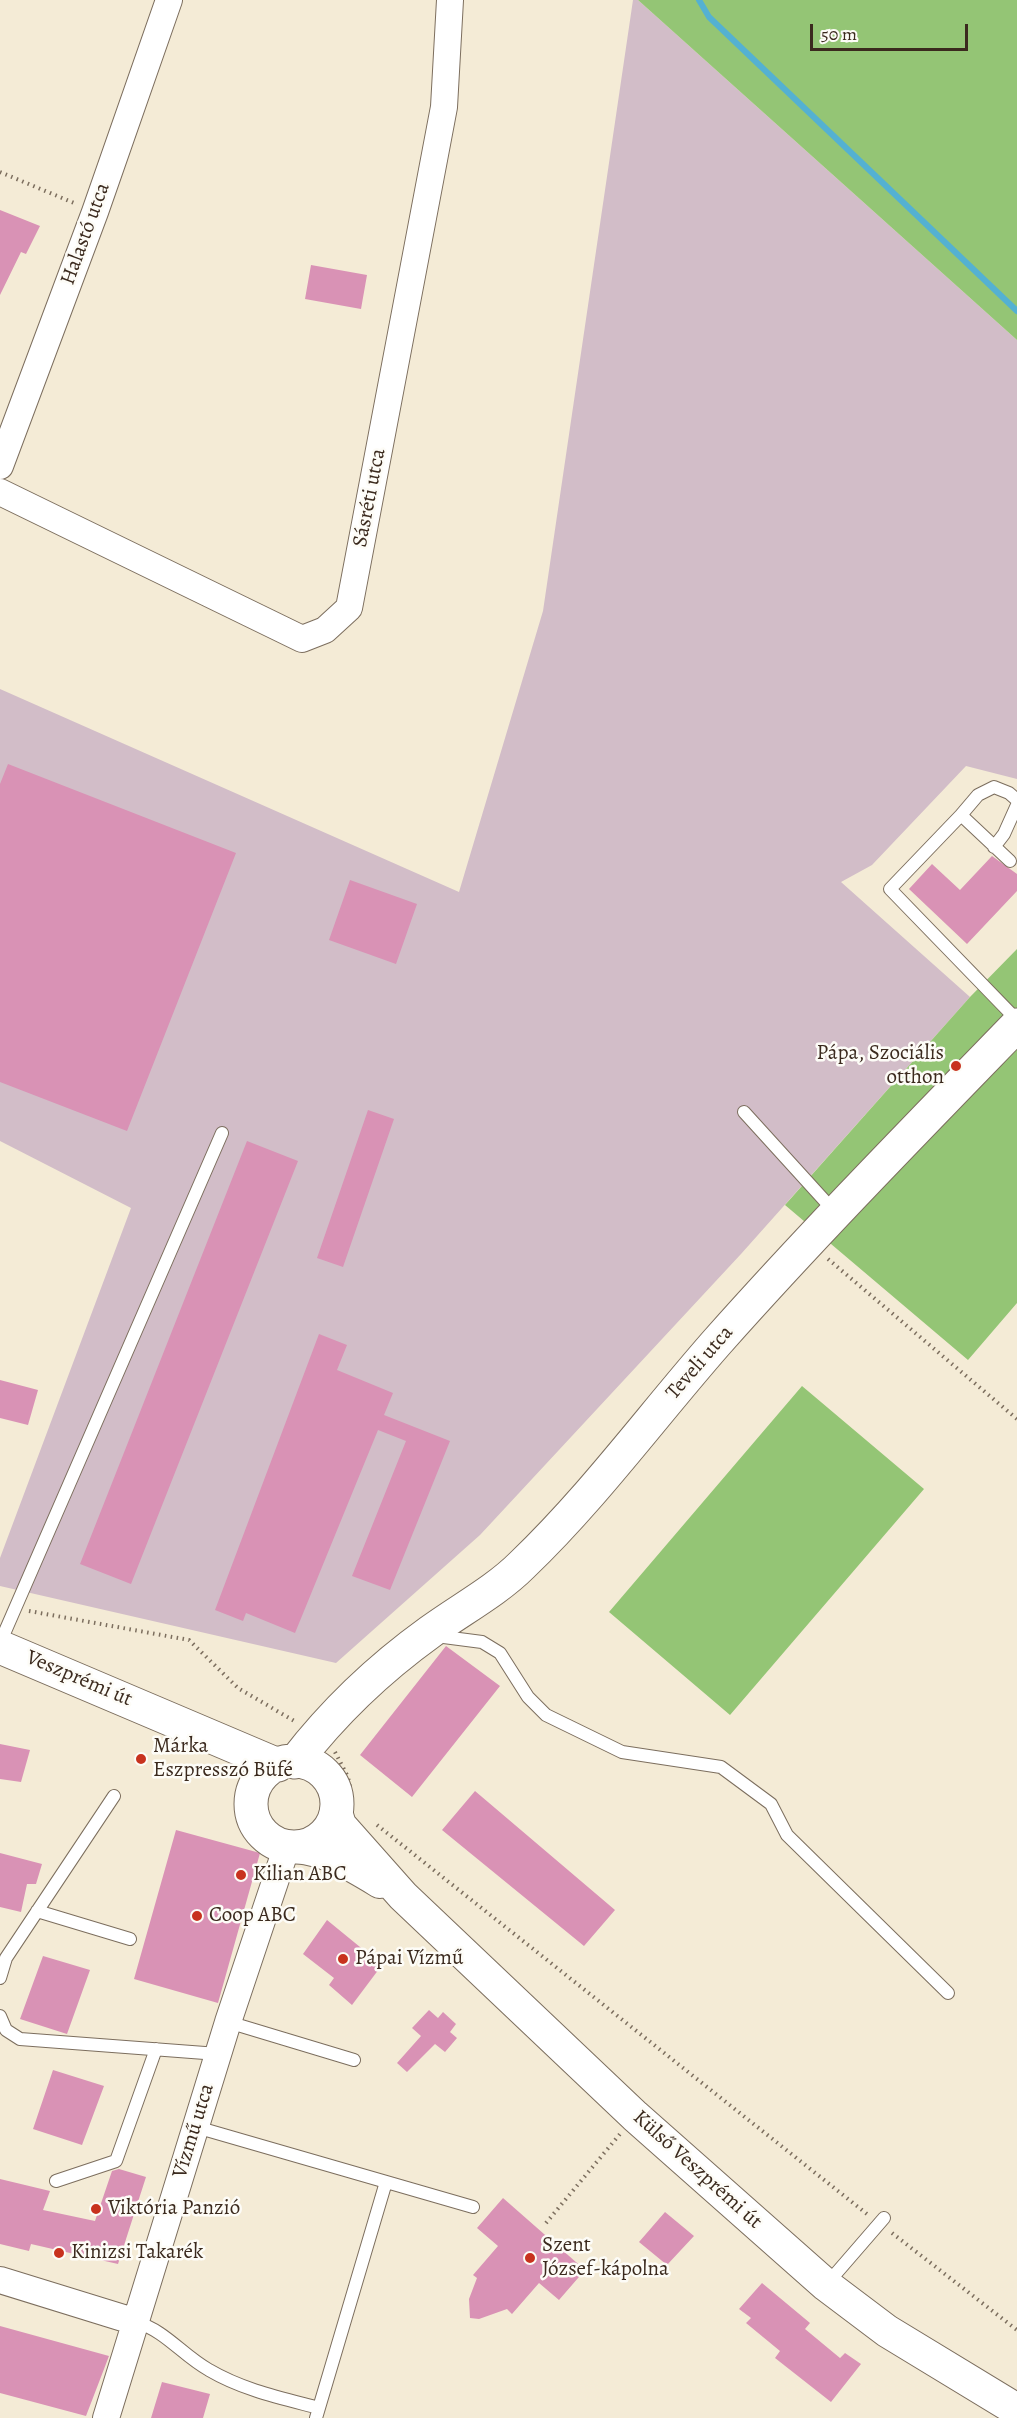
<!DOCTYPE html>
<meta charset="utf-8">
<style>
body{margin:0}
#map{position:relative;width:1017px;height:2418px;overflow:hidden;background:#f4ebd6;font-family:Alegreya,serif}
canvas{display:block}
.scale{position:absolute;left:810px;top:24px;width:158px;height:27px;box-sizing:border-box;border:3px solid #3b2a1e;border-top:0;padding-left:8px;font-size:18px;line-height:21px;white-space:nowrap;color:#3b2a1e;-webkit-text-stroke:4px #fdfcf7;paint-order:stroke}
</style>
<div id="map">
<canvas width="1017" height="2418"></canvas>
<div class="scale">50 m</div>
</div>
<script>
const ctx = document.querySelector('canvas').getContext('2d');
ctx.lineJoin = 'round';
function paint(path, color) {
  ctx.fillStyle = color;
  ctx.fill(path, 'evenodd');
}
function stroke(path, color, width, dash) {
  ctx.strokeStyle = color;
  ctx.lineWidth = width;
  ctx.lineCap = dash ? 'butt' : 'round';
  ctx.setLineDash(dash || []);
  ctx.stroke(path);
}
function write(font, color, halo, rows, align = 'center') {
  ctx.font = font + ' Alegreya,serif';
  ctx.lineWidth = 5;
  ctx.setLineDash([]);
  ctx.textBaseline = 'middle';
  ctx.strokeStyle = halo;
  ctx.fillStyle = color;
  for (const [text, x, y, turn = 0] of rows) {
    ctx.save();
    ctx.translate(x, y);
    ctx.rotate((+turn || 0) * Math.PI / 180);
    ctx.textAlign = isNaN(turn) ? turn : align;
    if (halo) ctx.strokeText(text, 0, 0);
    ctx.fillText(text, 0, 0);
    ctx.restore();
  }
}
const industrial = new Path2D(`
 M633,0H638L1017,340V779L966,766L872,865L841,882L970,997L741,1254L480,1535L336,1663L0,1586V1558L131,1208L0,1141V689L459,892L543,611Z`);
const green = new Path2D(`
 M639,0H1017V340L638,0Z
 M1017,949V1303L968,1360L785,1205L970,997Z
 M802,1386L924,1489L730,1715L609,1612Z`);
const stream = new Path2D(`
 M699,0L709,17L1017,311`);
const building = new Path2D(`
 M0,210L40,226L26,254L21,252L0,295Z
 M311,265L367,275L361,309L305,299Z
 M8,764L236,853L127,1131L0,1082V784Z
 M992,856L1017,874V891L967,944L909,889L932,864L960,890Z
 M350,880L417,904L396,964L329,940Z
 M368,1110L394,1119L343,1267L317,1258Z
 M247,1141L298,1161L131,1584L80,1564Z
 M319,1334L347,1345L337,1370L393,1393L384,1415L450,1441L390,1590L352,1576L406,1441L378,1430L295,1633L246,1613L243,1621L215,1610Z
 M0,1380L38,1390L28,1425L0,1418Z
 M446,1646L500,1686L412,1797L360,1755Z
 M0,1744L30,1750L21,1782L0,1779Z
 M475,1791L615,1910L584,1946L442,1830Z
 M176,1830L260,1853L218,2003L134,1979Z
 M0,1853L42,1864L36,1884H27L21,1912L0,1907Z
 M327,1920L382,1965L352,2005L329,1985L334,1978L303,1954Z
 M43,1956L90,1970L67,2034L20,2019Z
 M429,2010L438,2018L443,2012L456,2024L450,2032L457,2038L445,2052L435,2044L407,2072L397,2063L421,2036L412,2028Z
 M53,2070L104,2086L82,2145L33,2129Z
 M119,2169L146,2177L118,2264L31,2244L29,2251L0,2244V2179L50,2191L43,2210L95,2221L112,2171Z
 M503,2198L585,2270L559,2300L539,2283L512,2314L507,2309L479,2319L470,2318L469,2299L477,2278L473,2275L498,2246L477,2228Z
 M665,2212L694,2236L667,2265L639,2242Z
 M762,2283L810,2323L805,2329L840,2358L845,2353L861,2364L831,2402L775,2358L780,2351L746,2323L751,2318L739,2309Z
 M0,2326L109,2356L86,2416L0,2393Z
 M162,2382L210,2394L203,2418H151Z`);
const path = new Path2D(`
 M0,172L74,203
 M828,1259L1017,1419
 M29,1611L189,1640L238,1688L296,1722
 M335,1752L348,1777L351,1792
 M377,1825L867,2214
 M546,2223L620,2134
 M892,2233L1017,2330`);
const service = new Path2D(`
 M961,815L978,795L994,787L1009,793L1017,800
 M994,847L1004,834L1017,805
 M1010,861L961,815L890,889L1017,1020
 M744,1112L834,1211
 M436,1636L482,1642L500,1653L528,1697L546,1715L622,1752L721,1767L771,1804L787,1835L948,1993
 M0,1643L222,1133
 M37,1911L130,1939
 M0,1978L6,1958L114,1796
 M0,2016L6,2030L20,2039L218,2054
 M228,2022L354,2060
 M196,2127L473,2207
 M56,2181L116,2161L156,2049
 M826,2285L884,2218
 M136,2322C166,2331 182,2355 209,2370C243,2390 281,2398 319,2408
 M316,2418L386,2182`);
const minor = new Path2D(`
 M0,466L95,212L169,0
 M0,492L302,639L325,630L349,608L444,107L450,0
 M0,2280L136,2322
 M106,2418L228,2022L287,1846`);
const tertiary = new Path2D(`
 M336,1812L340,1825L403,1896L635,2116L826,2285L887,2331L1017,2410
 M296,1847C328,1850 352,1865 380,1882`);
const secondary = new Path2D(`
 M0,1647L278,1765
 M251 1804a43 43 0 1 1 86 0a43 43 0 1 1-86 0Z
 M295,1762C332,1714 380,1668 430,1632C460,1610 496,1591 522,1565C593,1497 652,1416 717,1342C814,1233 916,1129 1017,1025`);
const markers = [
 [956,1066,6,"#c8321e"],
 [141,1759,6,"#c8321e"],
 [241,1875,6,"#c8321e"],
 [197,1916,6,"#c8321e"],
 [343,1959,6,"#c8321e"],
 [96,2209,6,"#c8321e"],
 [59,2253,6,"#c8321e"],
 [530,2258,6,"#c8321e"]
];
const streetNames = [
 ["Halastó utca",86,234,-70],
 ["Sásréti utca",370,498,-79],
 ["Teveli utca",700,1363,-49],
 ["Veszprémi út",79,1679,23],
 ["Vízmű utca",194,2131,-73],
 ["Külső Veszprémi út",697,2170,42]
];
const poiNames = [
 ["Pápa, Szociális",944,1054,"right"],
 ["otthon",944,1078,"right"],
 ["Márka",153,1747],
 ["Eszpresszó Büfé",153,1771],
 ["Kilian ABC",253,1875],
 ["Coop ABC",209,1916],
 ["Pápai Vízmű",355,1959],
 ["Viktória Panzió",108,2209],
 ["Szent",542,2246],
 ["József-kápolna",542,2270],
 ["Kinizsi Takarék",71,2253]
];
paint(industrial, '#d2bdc8');
paint(green, '#94c575');
stroke(stream, '#54b1d2', 6);
paint(building, '#d992b5');
stroke(service, '#7c6e5e', 14);
stroke(minor, '#7c6e5e', 28);
stroke(tertiary, '#7c6e5e', 34);
stroke(secondary, '#7c6e5e', 35);
stroke(path, '#7c6e5e', 4, [1.5, 4.5]);
stroke(service, '#fff', 12);
stroke(minor, '#fff', 26);
stroke(tertiary, '#fff', 32);
stroke(secondary, '#fff', 33);
for (const [x, y, r, color] of markers) {
  const dot = new Path2D();
  dot.arc(x, y, r, 0, 2 * Math.PI);
  ctx.fillStyle = color;
  ctx.fill(dot);
  stroke(dot, '#fdfcf7', 2);
}
write('21px', '#3b2a1e', '#fdfcf7', streetNames);
write('21px', '#3b2a1e', '#fdfcf7', poiNames, 'left');
</script>
